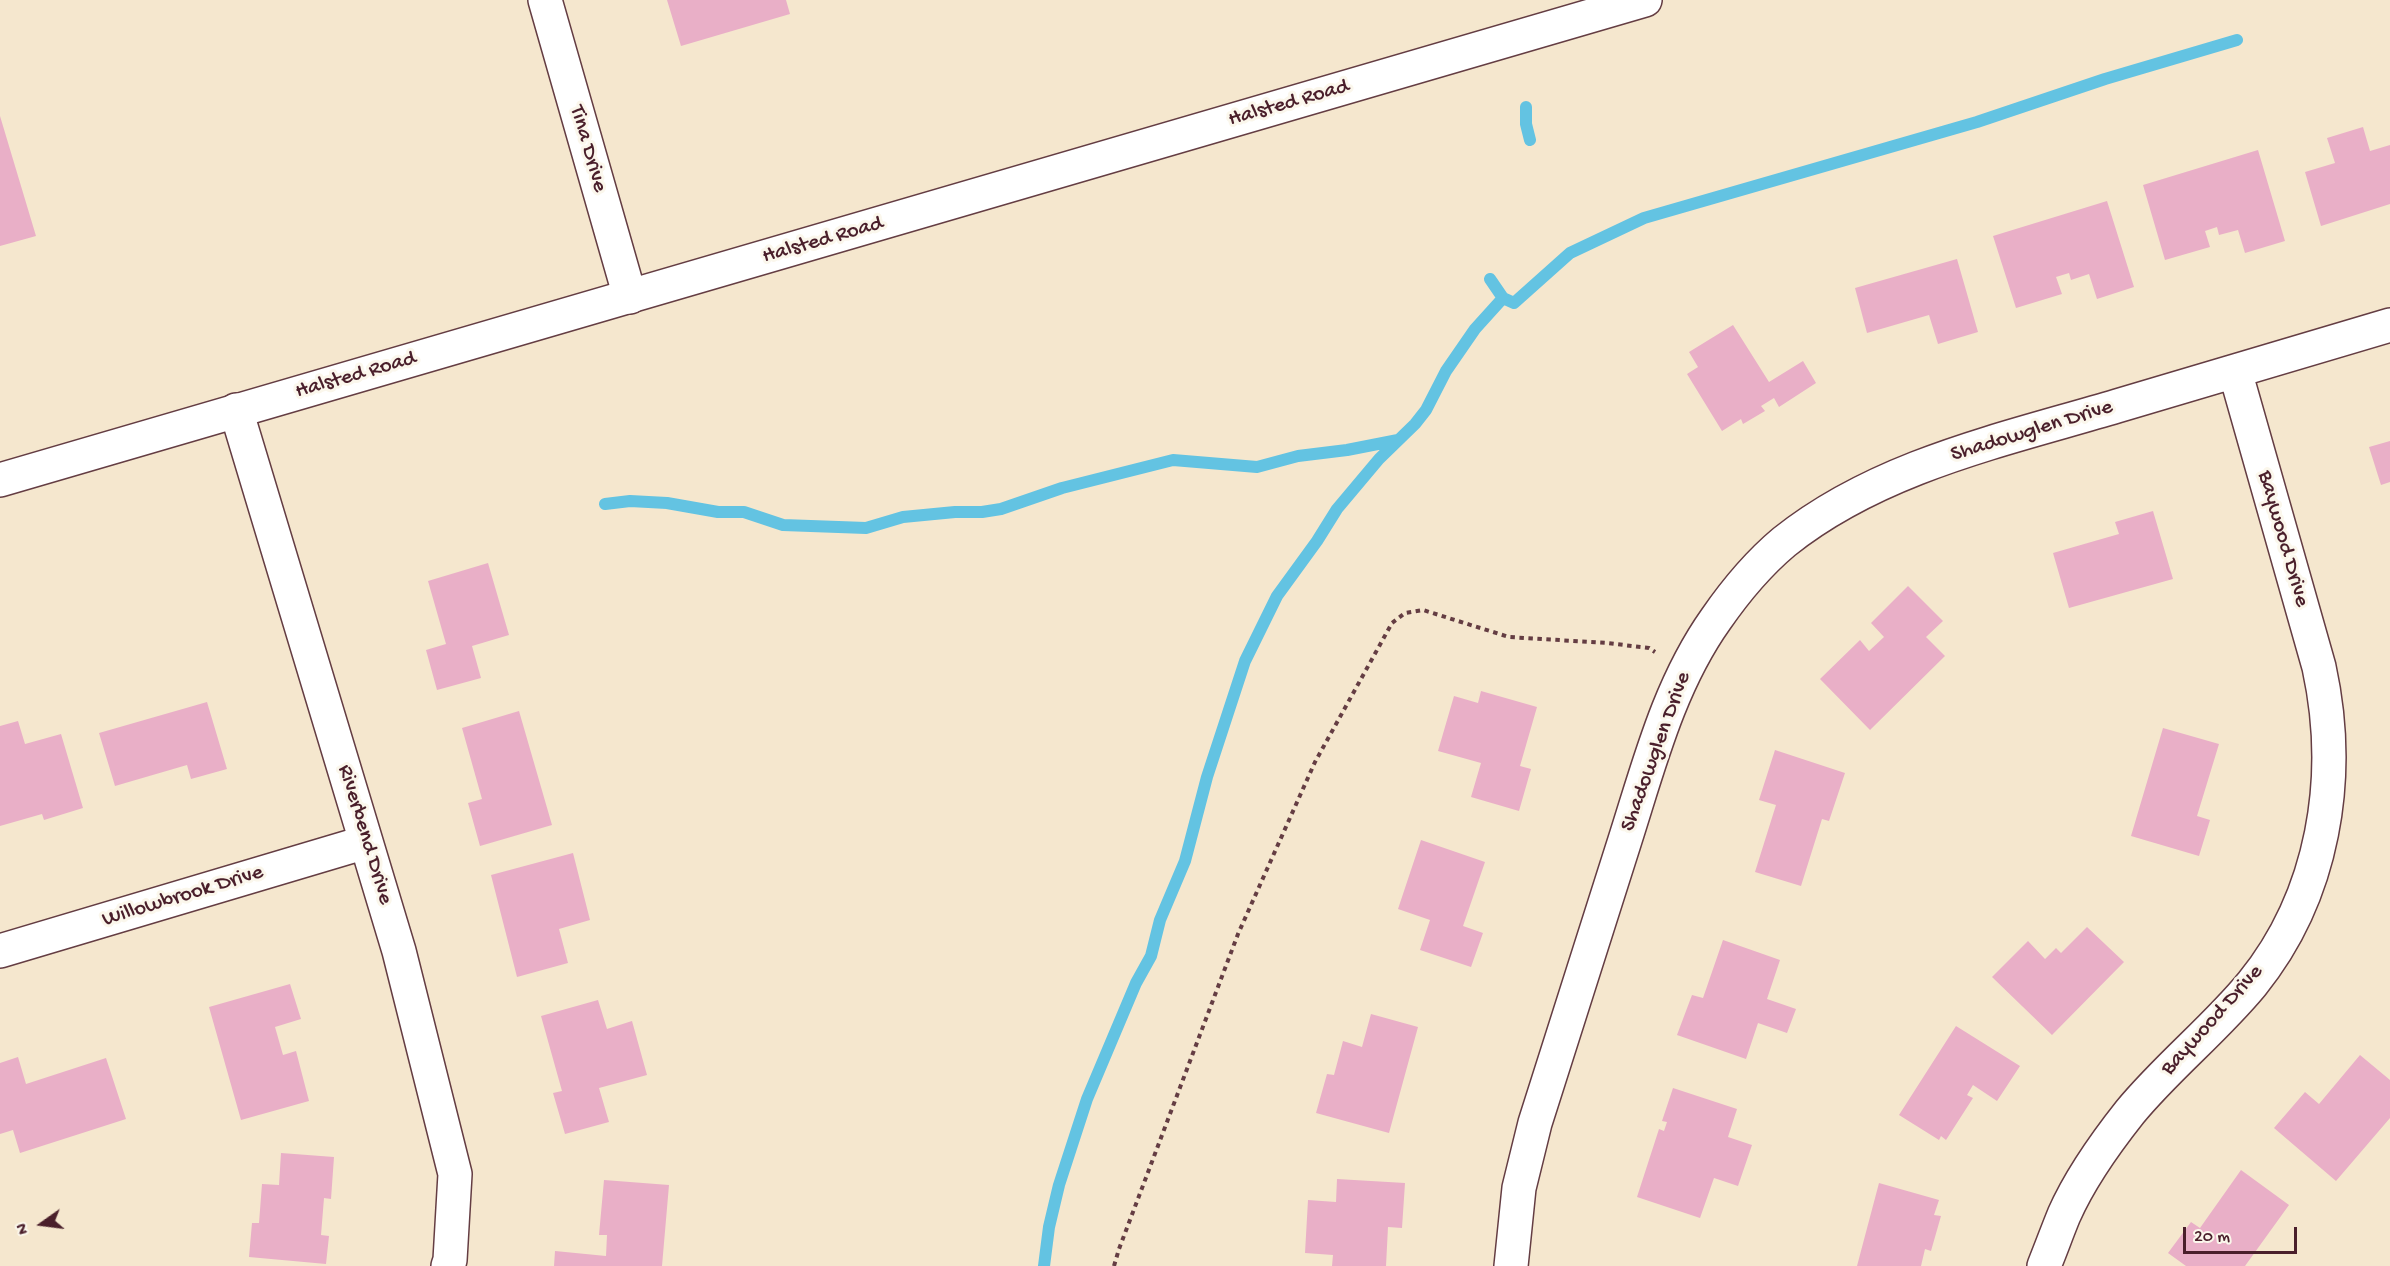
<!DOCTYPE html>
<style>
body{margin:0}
#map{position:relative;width:2390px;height:1266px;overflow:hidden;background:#f5e7ce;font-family:"Gochi Hand",sans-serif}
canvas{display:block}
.north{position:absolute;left:12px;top:1194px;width:60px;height:60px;-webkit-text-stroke:4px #fbf7ec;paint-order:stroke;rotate:256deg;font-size:16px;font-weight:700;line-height:24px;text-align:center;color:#4a1f2b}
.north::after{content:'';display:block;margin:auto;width:21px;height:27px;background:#4a1f2b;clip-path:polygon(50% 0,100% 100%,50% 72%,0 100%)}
.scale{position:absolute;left:2183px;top:1227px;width:114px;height:27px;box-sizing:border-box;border:3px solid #4a1f2b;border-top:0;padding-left:8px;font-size:18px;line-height:21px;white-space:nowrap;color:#4a1f2b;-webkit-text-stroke:4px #fbf7ec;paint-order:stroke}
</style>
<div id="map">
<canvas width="2390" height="1266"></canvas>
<div class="north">N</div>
<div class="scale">20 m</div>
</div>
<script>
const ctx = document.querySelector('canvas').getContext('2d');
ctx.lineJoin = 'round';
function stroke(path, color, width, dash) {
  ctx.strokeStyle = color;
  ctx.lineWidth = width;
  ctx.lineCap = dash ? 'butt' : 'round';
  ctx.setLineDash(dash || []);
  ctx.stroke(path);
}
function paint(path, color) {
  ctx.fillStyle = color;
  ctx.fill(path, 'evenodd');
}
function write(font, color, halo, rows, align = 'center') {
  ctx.font = font + ' "Gochi Hand",sans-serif';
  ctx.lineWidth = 6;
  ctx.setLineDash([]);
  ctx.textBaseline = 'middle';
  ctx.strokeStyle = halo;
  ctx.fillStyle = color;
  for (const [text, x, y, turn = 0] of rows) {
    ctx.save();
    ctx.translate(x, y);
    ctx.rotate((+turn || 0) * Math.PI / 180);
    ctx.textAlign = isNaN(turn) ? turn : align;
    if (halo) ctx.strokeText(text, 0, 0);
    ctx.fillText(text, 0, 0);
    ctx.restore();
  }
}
const stream = new Path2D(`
 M1526,107V124L1530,140
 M1490,279L1503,298L1514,303L1570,253L1644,218L1977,122L2105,79L2237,40
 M605,504L630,501L667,503L718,512H744L783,525L866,528L903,517L955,512H982L1001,509L1062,488L1173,460L1257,467L1298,456L1347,450L1398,440
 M1044,1266L1049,1227L1059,1185L1087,1099L1136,983L1151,956L1160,920L1185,861L1207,777L1245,661L1277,596L1317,541L1337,509L1379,459L1415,424L1426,410L1446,371L1475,329L1503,298`);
const building = new Path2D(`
 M667,0H786L790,14L681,46Z
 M0,116L36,236L0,246Z
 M2363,127L2370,151L2390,145V204L2321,226L2305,172L2335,163L2327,138Z
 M2258,150L2285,241L2245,253L2238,230L2219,235L2217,227L2205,231L2210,247L2165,260L2143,185Z
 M2107,201L2134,287L2097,299L2089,274L2071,280L2069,273L2056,277L2062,294L2016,308L1993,236Z
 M1957,259L1978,332L1938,344L1929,315L1867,333L1855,288Z
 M1733,325L1769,382L1803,361L1816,383L1779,407L1774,398L1761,406L1765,411L1743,424L1741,419L1722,431L1687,374L1698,367L1689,352Z
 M2390,441V482L2381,485L2369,447Z
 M2153,511L2173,579L2069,608L2053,553L2119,534L2115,522Z
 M488,563L509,635L472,646L481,678L437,690L426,650L446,644L428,581Z
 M1908,586L1943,621L1926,637L1945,656L1870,730L1820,679L1860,640L1869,651L1884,637L1871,623Z
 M1481,691L1537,707L1520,766L1531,769L1519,811L1471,797L1481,763L1438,751L1454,696L1478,703Z
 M207,702L227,769L191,779L187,765L115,786L99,733Z
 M519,711L552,825L480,846L468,803L482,799L462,728Z
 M18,721L25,744L61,734L83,808L44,820L42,814L0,826V726Z
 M2163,728L2219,744L2197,816L2210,820L2199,856L2131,836Z
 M1775,750L1845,773L1829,821L1822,819L1801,886L1755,872L1776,805L1759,800Z
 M1421,840L1485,862L1463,926L1483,933L1471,967L1420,950L1430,920L1398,909Z
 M573,853L590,920L559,929L568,963L517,977L491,875Z
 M2087,927L2124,962L2052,1035L1992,977L2028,941L2045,959L2056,948L2061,953Z
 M1723,940L1780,960L1767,999L1796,1009L1787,1033L1758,1023L1746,1059L1677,1035L1692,995L1703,998Z
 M290,984L301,1019L275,1027L283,1055L296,1051L309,1101L241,1120L209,1007Z
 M598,1000L607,1029L632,1021L647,1075L599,1088L609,1122L565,1134L553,1093L562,1091L541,1016Z
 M1371,1014L1418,1027L1389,1133L1316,1113L1327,1074L1334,1075L1343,1041L1362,1047Z
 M1956,1026L2020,1066L1997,1101L1973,1085L1967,1095L1973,1098L1946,1140L1941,1136L1939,1140L1899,1115Z
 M2360,1055L2390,1080V1118L2336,1181L2274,1128L2305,1092L2319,1104Z
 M18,1057L26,1084L106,1058L126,1119L20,1153L13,1130L0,1134V1063Z
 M1673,1088L1737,1109L1728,1137L1752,1145L1738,1186L1714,1178L1700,1218L1637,1197L1659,1129L1664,1131L1667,1122L1662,1121Z
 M281,1153L334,1157L331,1199L324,1198L321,1235L329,1236L326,1264L249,1257L252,1223H259L262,1184L279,1185Z
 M2241,1170L2289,1205L2245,1266H2186L2168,1253L2191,1222L2200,1228Z
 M1337,1179L1405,1183L1402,1228L1388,1227L1386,1266H1332L1333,1255L1305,1253L1308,1200L1336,1202Z
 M604,1180L669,1185L662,1266H554L555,1251L606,1256L607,1235H599Z
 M1879,1183L1939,1200L1934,1215L1941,1216L1931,1251L1925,1249L1921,1266H1857Z`);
const path = new Path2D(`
 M1114,1266L1119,1249L1238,934L1315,762L1392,623L1405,613L1423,610L1509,637L1607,643L1649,648L1655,652`);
const minor = new Path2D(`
 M545,0L630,297
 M236,410L399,951L455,1174L450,1260L448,1266
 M0,951L366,842
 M1511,1266L1519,1188L1535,1123C1565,1029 1595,935 1625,840C1649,765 1669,685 1716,619C1734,593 1759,563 1784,542C1879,466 2003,440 2117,406C2208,379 2299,352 2390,325
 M2044,1266C2051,1249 2057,1232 2064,1215C2079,1181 2107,1141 2130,1112C2167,1067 2215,1029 2252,984C2324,895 2343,777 2319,667L2235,371`);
const tertiary = new Path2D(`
 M0,480L1645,0`);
const streetNames = [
 ["Halsted Road",1289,104,-16],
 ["Tina Drive",587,149,74],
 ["Halsted Road",823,241,-16],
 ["Halsted Road",356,376,-16],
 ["Shadowglen Drive",2032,432,-17],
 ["Baywood Drive",2282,539,74],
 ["Shadowglen Drive",1657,752,-70],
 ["Riverbend Drive",364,835,73],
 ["Willowbrook Drive",183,897,-17],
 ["Baywood Drive",2213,1021,-48]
];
stroke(stream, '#63c3e2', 12);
paint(building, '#e9afc7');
stroke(minor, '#643d43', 36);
stroke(tertiary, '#643d43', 36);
stroke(path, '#643d43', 4, [4.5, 4.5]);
stroke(minor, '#fff', 33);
stroke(tertiary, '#fff', 33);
write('22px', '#4a1f2b', '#fbf7ec', streetNames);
</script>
